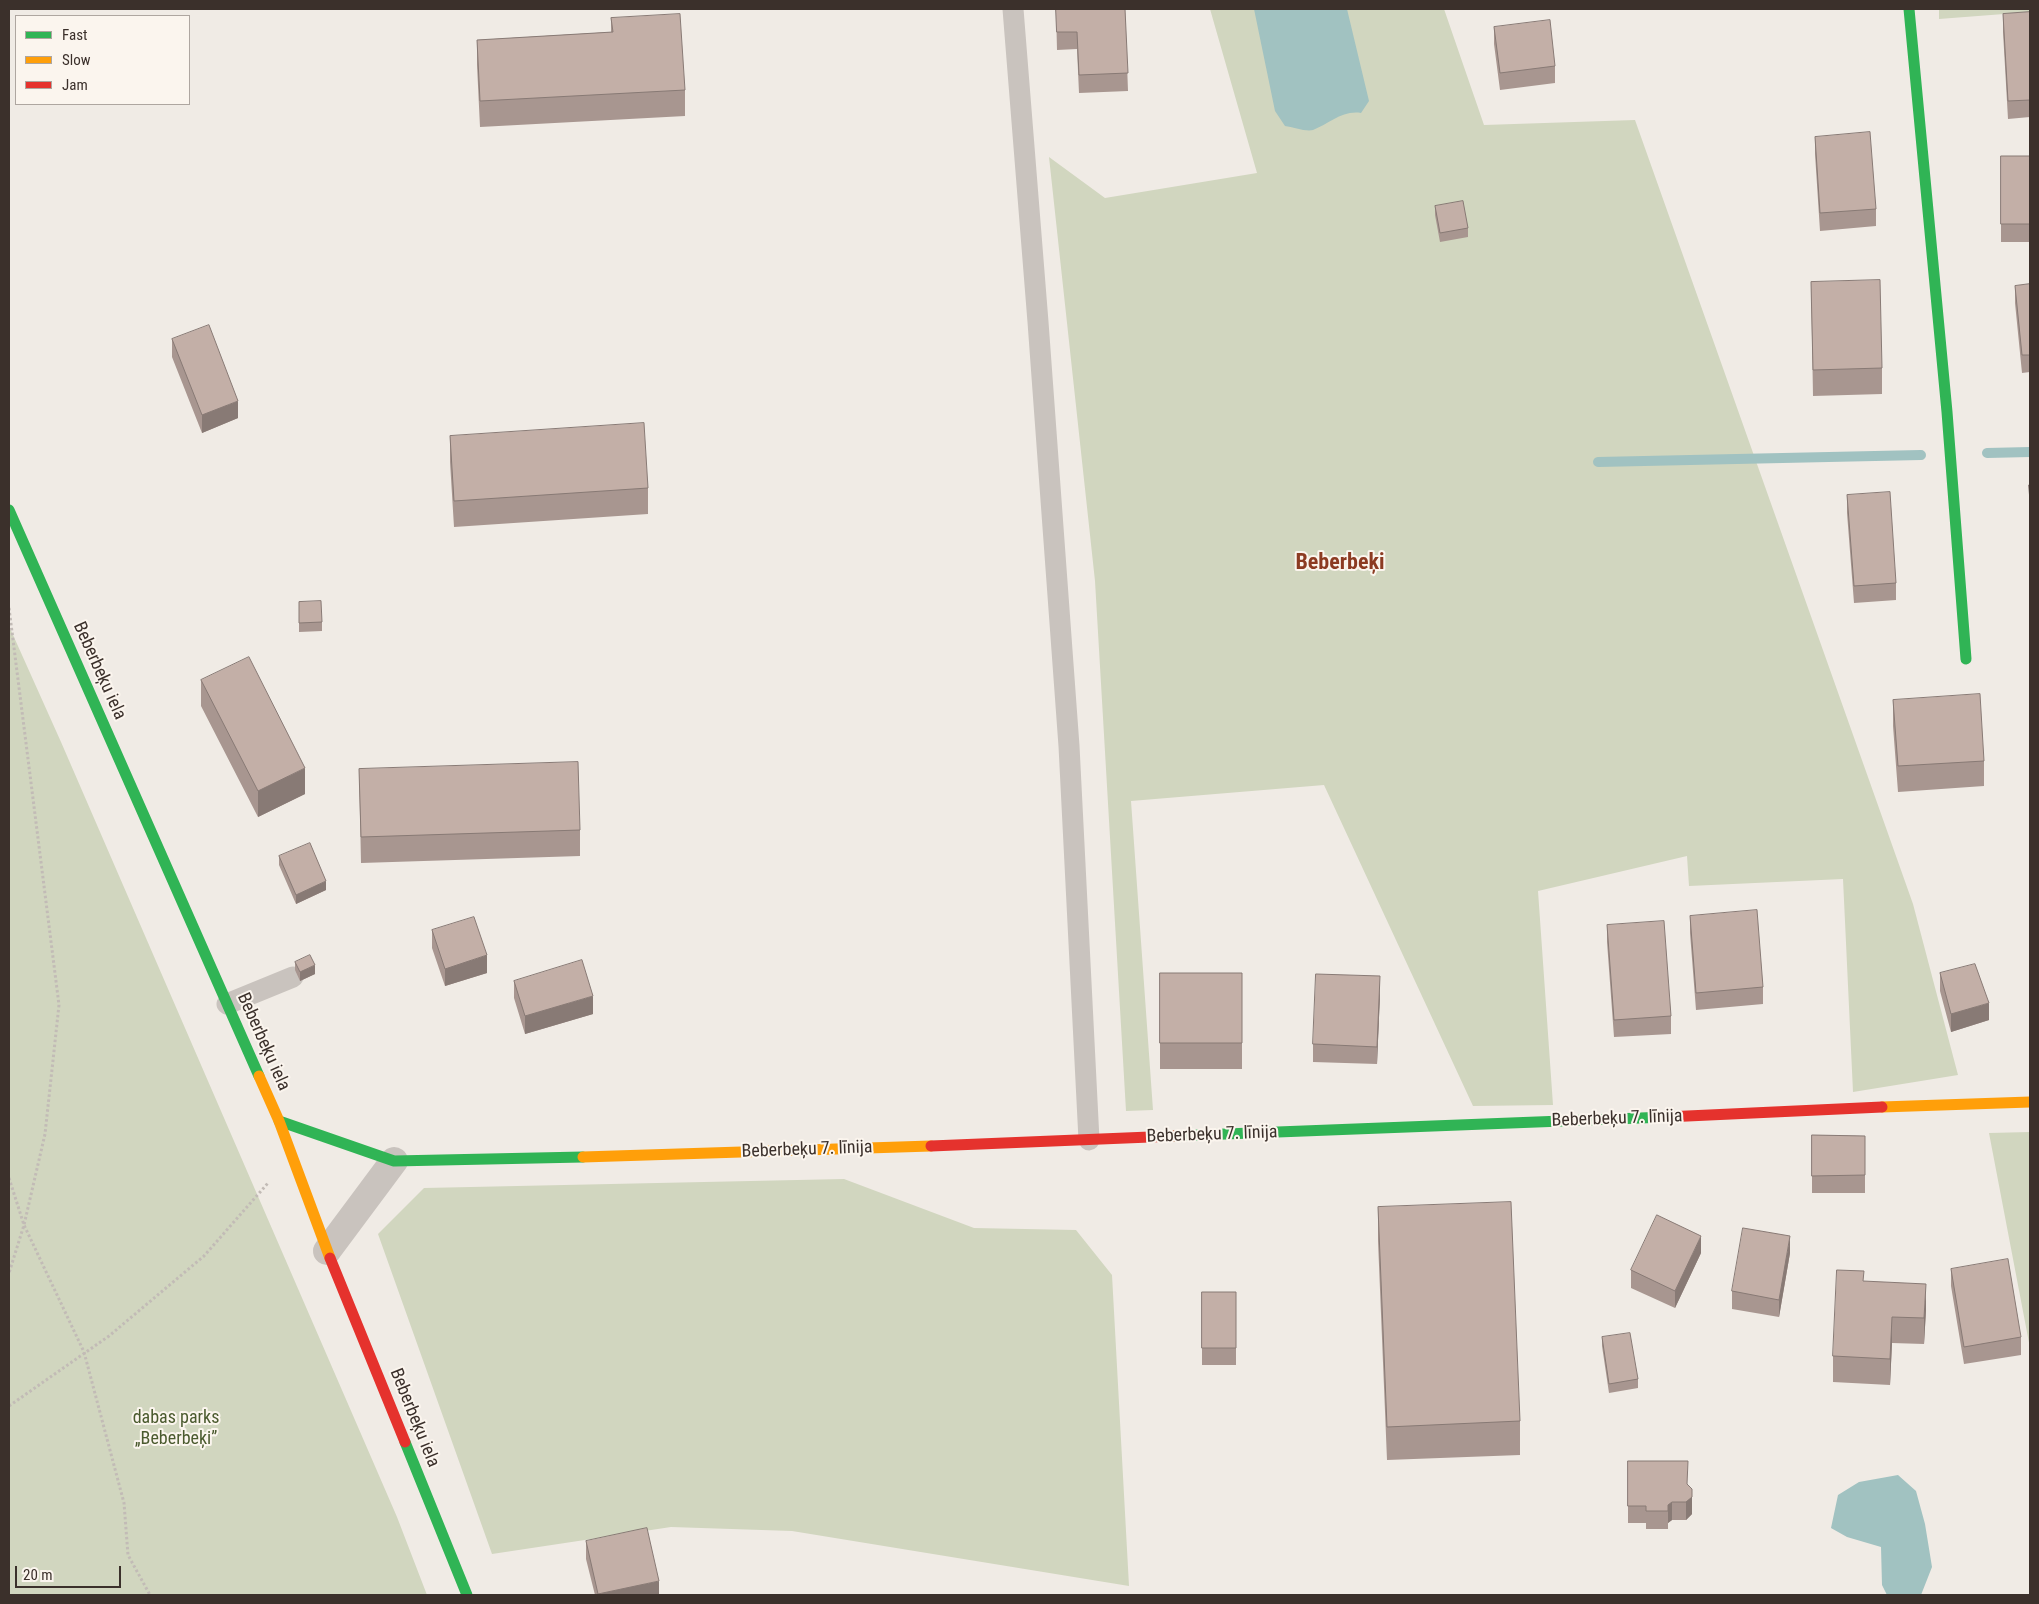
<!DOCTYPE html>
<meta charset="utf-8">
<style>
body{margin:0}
#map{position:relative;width:2039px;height:1604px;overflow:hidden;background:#f0ebe5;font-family:"Roboto Condensed",sans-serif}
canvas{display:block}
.frame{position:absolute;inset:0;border:10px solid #3b302b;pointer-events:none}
.legend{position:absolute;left:15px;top:15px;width:175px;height:90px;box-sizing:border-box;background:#fbf5ee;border:1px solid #aea6a0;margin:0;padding:6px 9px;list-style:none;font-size:15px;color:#3b302b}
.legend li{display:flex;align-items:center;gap:10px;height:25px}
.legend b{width:25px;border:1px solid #aea6a0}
.scale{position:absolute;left:15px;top:1566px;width:106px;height:22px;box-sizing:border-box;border:2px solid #3b302b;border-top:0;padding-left:6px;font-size:15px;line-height:18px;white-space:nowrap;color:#3b302b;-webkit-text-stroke:4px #fbf5ee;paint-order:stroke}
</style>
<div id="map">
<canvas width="2039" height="1604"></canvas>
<div class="frame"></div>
<ul class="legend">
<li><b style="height:6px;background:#30b455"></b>Fast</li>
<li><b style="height:6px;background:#ff9f0a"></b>Slow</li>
<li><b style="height:6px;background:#e5322d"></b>Jam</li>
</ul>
<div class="scale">20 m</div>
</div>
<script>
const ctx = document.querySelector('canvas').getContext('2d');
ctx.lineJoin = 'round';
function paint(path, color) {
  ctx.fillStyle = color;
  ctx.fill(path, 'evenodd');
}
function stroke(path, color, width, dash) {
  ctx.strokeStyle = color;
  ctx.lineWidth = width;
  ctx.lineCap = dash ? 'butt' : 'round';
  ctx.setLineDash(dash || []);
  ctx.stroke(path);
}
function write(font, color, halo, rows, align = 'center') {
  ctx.font = font + ' "Roboto Condensed",sans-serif';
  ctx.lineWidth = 4;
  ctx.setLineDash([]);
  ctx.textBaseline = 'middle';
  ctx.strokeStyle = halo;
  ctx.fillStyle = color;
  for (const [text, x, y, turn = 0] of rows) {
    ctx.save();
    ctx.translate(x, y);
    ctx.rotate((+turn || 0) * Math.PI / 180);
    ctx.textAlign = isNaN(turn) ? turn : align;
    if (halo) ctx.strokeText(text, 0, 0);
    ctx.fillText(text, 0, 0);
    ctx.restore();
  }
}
const green = new Path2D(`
 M1210,9H1444L1484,125L1635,120L1913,904L1958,1075L1853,1092L1843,879L1689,886L1687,856L1538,891L1553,1105L1473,1106L1324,785L1131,801L1153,1110L1126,1111L1095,581L1049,157L1105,198L1257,173Z
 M1939,9H2030V12L1939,19Z
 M9,626L61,742L397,1517L427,1595H9Z
 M2030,1132V1348L1989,1133Z
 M844,1179L974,1228L1076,1230L1112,1275L1129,1586L792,1531L671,1527L492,1554L378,1234L424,1188Z`);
const water = new Path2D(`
 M1254,9H1347L1369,101L1361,113C1342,110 1329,124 1313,130C1306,132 1293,127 1285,126L1275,111Z
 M1898,1475L1916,1491L1925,1524L1932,1567L1921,1595H1887L1882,1585L1881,1547L1847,1537L1831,1528L1838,1495L1859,1482Z`);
const stream = new Path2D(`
 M1987,453L2030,452
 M1598,462L1921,455`);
const path = new Path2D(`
 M9,608L59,1005L45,1134L24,1225L9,1273
 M9,1178L24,1225L84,1352L124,1503L128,1555L150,1595
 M9,1406L109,1336L204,1256L268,1183`);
const lane = new Path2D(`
 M1013,9L1038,322L1069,746L1089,1140
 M227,1004L293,977`);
const street = new Path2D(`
 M327,1251L394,1161`);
const fast = new Path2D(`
 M1909,9L1947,412L1966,659
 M9,510L259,1076
 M279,1121L394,1161L583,1157
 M1174,1136L1666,1117
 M405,1442L467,1595`);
const slow = new Path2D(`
 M259,1076L279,1121L330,1258
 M1882,1107L2030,1102
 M583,1157L931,1146`);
const jam = new Path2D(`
 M1666,1117L1882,1107
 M931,1146L1174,1136
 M330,1258L405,1442`);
const wall = new Path2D(`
 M1056,9H1125L1128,91L1079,93L1077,49L1057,50Z
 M2030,12V117L2008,119L2003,32V14Z
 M611,18L685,90V116L480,127L477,65V40L611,32Z
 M1494,27L1555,66V83L1500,90L1494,44Z
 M1815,137L1876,209V226L1820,231L1815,154Z
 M2001,156H2030V242H2001Z
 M1435,206L1468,228V237L1440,242L1435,215Z
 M1811,282L1882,368V394L1813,396Z
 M2030,284V372L2022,373L2015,303V286Z
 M172,339L238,418L202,433L172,357Z
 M450,436L648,488V514L454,527L450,462Z
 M2029,485H2030V517L2029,502Z
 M1847,495L1896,583V600L1854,603L1847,513Z
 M299,602L322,622V631L299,632Z
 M201,680L305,794L258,817L201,706Z
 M1893,700L1984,761V786L1898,792L1893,726Z
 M359,769L580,830V856L361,863Z
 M279,856L326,890L296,904L279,865Z
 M1690,916L1763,987V1004L1696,1010L1690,933Z
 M1607,925L1671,1016V1034L1614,1037L1607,942Z
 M432,930L487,973L445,986L432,948Z
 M295,962L315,974L300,981L295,970Z
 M1160,973H1242V1069H1160Z
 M1940,973L1989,1020L1951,1032L1940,991Z
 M514,981L593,1014L525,1034L514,998Z
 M1380,994L1377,1064L1313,1062V1044Z
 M1812,1135L1865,1136V1193H1812Z
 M1378,1207L1520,1421V1455L1387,1460L1378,1241Z
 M1701,1253L1675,1308L1631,1288V1270Z
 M1790,1253L1779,1317L1732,1309V1291Z
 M1951,1269L2021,1337V1355L1964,1364L1951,1286Z
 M1864,1281L1926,1310L1924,1344L1892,1343L1890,1385L1833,1382V1356Z
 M1202,1292H1236V1365H1202Z
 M1602,1337L1638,1379V1388L1609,1393L1602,1346Z
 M1628,1461L1687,1484L1692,1514L1686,1520H1672L1668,1523V1529H1646V1523H1628Z
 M586,1541L659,1595H595L586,1559Z`);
const shadedWall = new Path2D(`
 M238,401V418L202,433V415Z
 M305,768V794L258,817V791Z
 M326,881V890L296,904V895Z
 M487,955V973L445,986V969Z
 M315,965V974L300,981V972Z
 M1380,976V994L1377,1064V1047Z
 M593,996V1014L525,1034V1016Z
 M1989,1003V1020L1951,1032V1014Z
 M1701,1236V1253L1675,1308V1291Z
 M1790,1236V1253L1779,1317V1300Z
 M1926,1284V1310L1924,1344V1318Z
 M1892,1317V1343L1890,1385V1359Z
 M1692,1489V1514L1686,1520V1502L1687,1501Z
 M1672,1502V1520L1668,1523V1505Z
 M659,1581V1595H598V1594Z`);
const building = new Path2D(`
 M1056,9H1125L1128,73L1079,75L1077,32H1057Z
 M2030,12V100L2008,101L2003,14Z
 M680,14L685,90L480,101L477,40L613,32L611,18Z
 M1550,20L1555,66L1500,73L1494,27Z
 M1870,132L1876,209L1820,213L1815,137Z
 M2001,156H2030V224H2001Z
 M1463,201L1468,228L1440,233L1435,206Z
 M1880,280L1882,368L1813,370L1811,282Z
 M2030,284V355H2022L2015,286Z
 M209,325L238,401L202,415L172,339Z
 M644,423L648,488L454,501L450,436Z
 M2029,485H2030V500Z
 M1890,492L1896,583L1854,586L1847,495Z
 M321,601L322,622L299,623V602Z
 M249,657L305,768L258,791L201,680Z
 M1980,694L1984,761L1898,766L1893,700Z
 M578,762L580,830L361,837L359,769Z
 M310,843L326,881L296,895L279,856Z
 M1757,910L1763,987L1696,993L1690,916Z
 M474,917L487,955L445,969L432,930Z
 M1664,921L1671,1016L1614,1020L1607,925Z
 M310,955L315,965L300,972L295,962Z
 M582,960L593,996L525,1016L514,981Z
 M1975,964L1989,1003L1951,1014L1940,973Z
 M1160,973H1242V1043H1160Z
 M1316,974L1380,976L1377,1047L1313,1044Z
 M1812,1135L1865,1136V1175L1812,1176Z
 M1511,1202L1520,1421L1387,1427L1378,1207Z
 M1657,1215L1701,1236L1675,1291L1631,1270Z
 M1743,1228L1790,1236L1779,1300L1732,1291Z
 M2008,1259L2021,1337L1964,1347L1951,1269Z
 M1837,1270L1864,1271L1863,1281L1926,1284L1924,1318L1892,1317L1890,1359L1833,1356Z
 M1202,1292H1236V1348H1202Z
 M1630,1333L1638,1379L1609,1384L1602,1337Z
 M1628,1461H1688L1687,1484L1692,1489V1497L1686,1502H1672L1668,1505V1511H1646V1506H1628Z
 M647,1528L659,1581L598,1594L586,1541Z`);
const streetNames = [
 ["Beberbeķu iela",99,671,66],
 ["Beberbeķu iela",263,1042,66],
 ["Beberbeķu 7. līnija",1617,1119,-2],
 ["Beberbeķu 7. līnija",1212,1135,-2],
 ["Beberbeķu 7. līnija",807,1150,-2],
 ["Beberbeķu iela",414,1418,68]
];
const parkNames = [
 ["dabas parks",176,1418],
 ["„Beberbeķi”",176,1439]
];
const districtNames = [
 ["Beberbeķi",1340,563]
];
paint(green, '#d1d6bf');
paint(water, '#a1c2c1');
stroke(stream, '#a1c2c1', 10);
stroke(path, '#c2bbb6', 3, [2.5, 2.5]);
stroke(lane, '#c9c3be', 21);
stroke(street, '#c9c3be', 28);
stroke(fast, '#30b455', 11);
stroke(slow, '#ff9f0a', 11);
stroke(jam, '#e5322d', 11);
paint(wall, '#a89690');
paint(shadedWall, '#887a75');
paint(building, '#c3afa7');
stroke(building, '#887a75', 1);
write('18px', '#3b302b', '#fbf5ee', streetNames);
write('18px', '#4a5a2e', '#fbf5ee', parkNames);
write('bold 22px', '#8c3b22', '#fbf5ee', districtNames);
</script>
